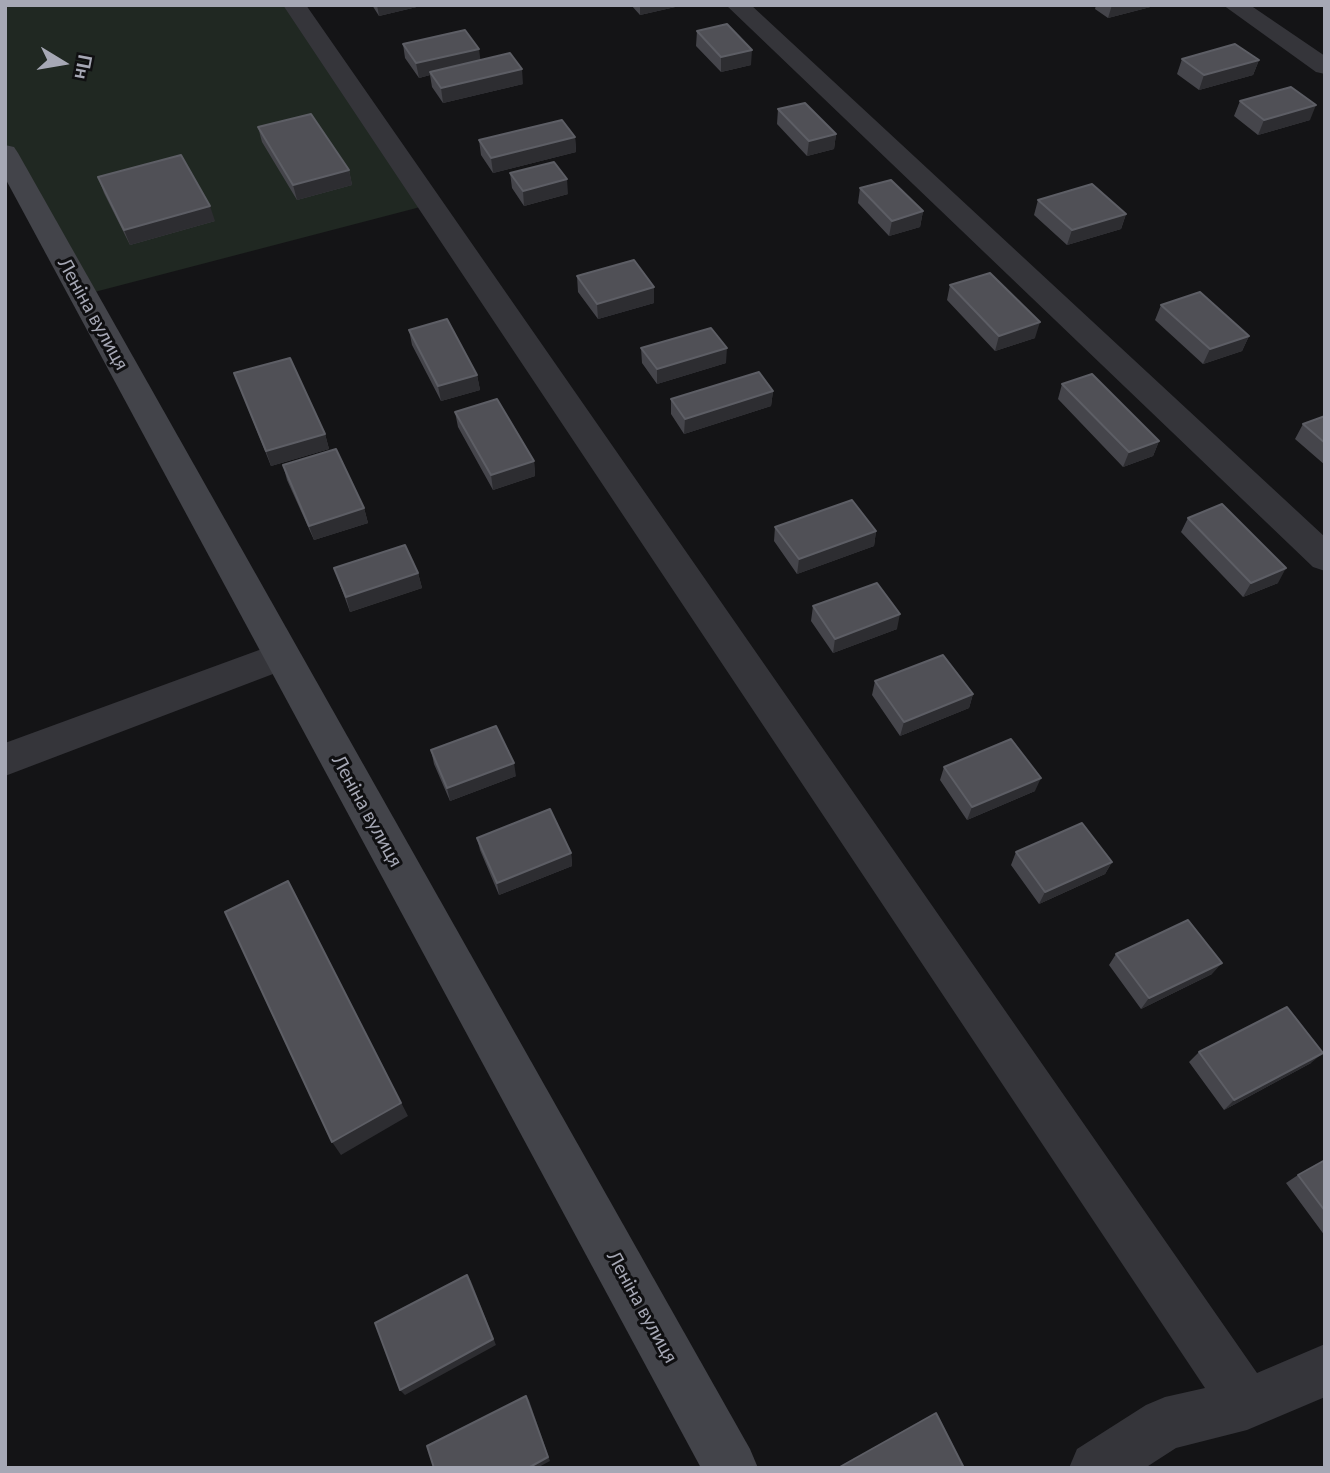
<!DOCTYPE html>
<meta charset="utf-8">
<style>
body{margin:0}
#map{position:relative;width:1330px;height:1473px;overflow:hidden;background:#141416;font-family:Lato,sans-serif}
canvas{display:block}
.frame{position:absolute;inset:0;border:7px solid #a6a8b5;pointer-events:none}
.north{position:absolute;left:28px;top:28px;width:70px;height:70px;-webkit-text-stroke:5px #0f0f11;paint-order:stroke;rotate:101deg;font-size:19px;font-weight:700;line-height:28px;text-align:center;color:#a6a8b5}
.north::after{content:'';display:block;margin:auto;width:24px;height:32px;background:#a6a8b5;clip-path:polygon(50% 0,100% 100%,50% 72%,0 100%)}
</style>
<div id="map">
<canvas width="1330" height="1473"></canvas>
<div class="frame"></div>
<div class="north">Пн</div>
</div>
<script>
const ctx = document.querySelector('canvas').getContext('2d');
ctx.lineJoin = 'round';
function paint(path, color) {
  ctx.fillStyle = color;
  ctx.fill(path, 'evenodd');
}
function stroke(path, color, width, dash) {
  ctx.strokeStyle = color;
  ctx.lineWidth = width;
  ctx.lineCap = dash ? 'butt' : 'round';
  ctx.setLineDash(dash || []);
  ctx.stroke(path);
}
function write(font, color, halo, rows, align = 'center') {
  ctx.font = font + ' Lato,sans-serif';
  ctx.lineWidth = 6;
  ctx.setLineDash([]);
  ctx.textBaseline = 'middle';
  ctx.strokeStyle = halo;
  ctx.fillStyle = color;
  for (const [text, x, y, turn = 0] of rows) {
    ctx.save();
    ctx.translate(x, y);
    ctx.rotate((+turn || 0) * Math.PI / 180);
    ctx.textAlign = isNaN(turn) ? turn : align;
    if (halo) ctx.strokeText(text, 0, 0);
    ctx.fillText(text, 0, 0);
    ctx.restore();
  }
}
const green = new Path2D(`
 M5,5H294L428,205L83,295L5,153Z`);
const street = new Path2D(`
 M283,5H306L1257,1373L1325,1344V1397L1247,1430L1176,1448L1145,1468H1069L1077,1449L1146,1405L1165,1397L1205,1388Z
 M726,5H751L1325,537V571L1313,567Z
 M1223,5H1250L1325,56V74L1316,72Z
 M281,642L294,646L299,656L294,666L5,776V743Z`);
const secondary = new Path2D(`
 M5,145L14,147L18,153L750,1449L758,1468H701L5,178Z`);
const wall = new Path2D(`
 M372,5H425L379,16Z
 M631,5H684L640,15Z
 M1096,5H1158L1108,18L1095,9Z
 M697,31L751,65L721,72L696,46Z
 M403,44L480,60L523,84L443,103L432,87L430,75L419,78L405,58Z
 M1182,59L1259,60L1253,75L1199,90L1177,74Z
 M1240,101L1310,120L1258,135L1234,116Z
 M778,109L836,134L834,149L807,156L777,124Z
 M258,127L349,170L352,185L297,200L262,142Z
 M575,137L576,152L493,173L481,155L479,140Z
 M510,173L568,194L524,206L512,188Z
 M98,177L215,221L130,245L104,193Z
 M860,188L923,211L920,227L889,236L858,203Z
 M1038,200L1126,214L1121,229L1067,245L1034,215Z
 M577,276L654,287V303L598,319L578,292Z
 M950,285L1035,338L995,351L947,300Z
 M1161,305L1249,336L1242,351L1203,364L1155,320Z
 M409,330L477,375L480,390L441,401L412,345Z
 M641,348L726,363L657,384L642,363Z
 M234,373L325,434L329,449L271,466Z
 M1062,384L1159,441L1153,456L1123,467L1058,399Z
 M773,391L771,406L684,434L671,414V399Z
 M455,412L534,461L535,476L493,490L458,427Z
 M1325,416V465L1295,439L1303,424Z
 M283,465L364,508L368,523L314,540L287,480Z
 M1188,518L1278,583L1243,597L1181,532Z
 M775,527L876,531L874,546L797,574L774,541Z
 M334,568L418,573L422,588L350,612Z
 M813,606L897,629L833,653L811,621Z
 M875,681L973,694L969,708L900,736L872,695Z
 M431,750L516,776L450,801L434,764Z
 M944,767L1035,791L967,820L940,780Z
 M477,838L571,853L572,866L499,895L480,850Z
 M1016,852L1112,862L1105,874L1039,904L1011,865Z
 M1116,954L1212,974L1141,1009L1109,965Z
 M1199,1052L1311,1063L1224,1110L1189,1062Z
 M1325,1160V1236L1286,1183L1298,1175Z`);
const shadedWall = new Path2D(`
 M377,5H425L379,16Z
 M640,5H684L640,15Z
 M1112,5H1158L1108,18Z
 M479,49L481,64L430,72V75L419,78L416,63Z
 M752,50L751,65L721,72V57Z
 M1259,60L1253,75L1199,90L1204,75Z
 M522,69L523,84L443,103L441,88Z
 M1316,105L1310,120L1258,135L1264,120Z
 M836,134L834,149L807,156L809,141Z
 M575,137L576,152L493,173L491,158Z
 M349,170L352,185L297,200L293,185Z
 M567,179L568,194L524,206L523,191Z
 M210,206L215,221L130,245L124,230Z
 M923,211L920,227L889,236L892,221Z
 M1126,214L1121,229L1067,245L1072,230Z
 M654,287V303L598,319L597,304Z
 M1040,322L1035,338L995,351L999,336Z
 M1249,336L1242,351L1203,364L1210,349Z
 M727,348L726,363L657,384V369Z
 M477,375L480,390L441,401L438,386Z
 M773,391L771,406L684,434L685,419Z
 M325,434L329,449L271,466L266,451Z
 M1159,441L1153,456L1123,467L1129,452Z
 M534,461L535,476L493,490L491,475Z
 M364,508L368,523L314,540L309,526Z
 M876,531L874,546L797,574L799,559Z
 M1286,568L1278,583L1243,597L1251,583Z
 M418,573L422,588L350,612L346,597Z
 M900,614L897,629L833,653L835,639Z
 M973,694L969,708L900,736L904,722Z
 M514,763L516,776L450,801L447,788Z
 M1041,778L1035,791L967,820L972,807Z
 M571,853L572,866L499,895L497,883Z
 M1112,862L1105,874L1039,904L1045,892Z
 M288,881L408,1116L341,1155L332,1142Z
 M1222,963L1212,974L1141,1009L1149,998Z
 M1323,1053L1311,1063L1224,1110L1234,1100Z
 M467,1275L471,1281L496,1345L405,1395L400,1390Z
 M526,1396L529,1400L550,1461L537,1468H528Z`);
const building = new Path2D(`
 M727,24L752,50L721,57L697,31Z
 M465,30L479,49L416,63L403,44Z
 M1235,44L1259,60L1204,75L1182,59Z
 M510,53L522,69L441,88L430,72Z
 M1291,87L1316,105L1264,120L1240,101Z
 M805,103L836,134L809,141L778,109Z
 M311,114L349,170L293,185L258,127Z
 M562,120L575,137L491,158L479,140Z
 M181,155L210,206L124,230L98,177Z
 M554,162L567,179L523,191L510,173Z
 M891,180L923,211L892,221L860,188Z
 M1092,184L1126,214L1072,230L1038,200Z
 M634,260L654,287L597,304L577,276Z
 M990,273L1040,322L999,336L950,285Z
 M1200,292L1249,336L1210,349L1161,305Z
 M447,319L477,375L438,386L409,330Z
 M711,328L727,348L657,369L641,348Z
 M290,358L325,434L266,451L234,373Z
 M759,372L773,391L685,419L671,399Z
 M1092,374L1159,441L1129,452L1062,384Z
 M497,399L534,461L491,475L455,412Z
 M1325,416V443L1303,424Z
 M336,449L364,508L309,526L283,465Z
 M852,500L876,531L799,559L775,527Z
 M1222,504L1286,568L1251,583L1188,518Z
 M405,545L418,573L346,597L334,568Z
 M877,583L900,614L835,639L813,606Z
 M943,655L973,694L904,722L875,681Z
 M496,726L514,763L447,788L431,750Z
 M1011,739L1041,778L972,807L944,767Z
 M550,809L571,853L497,883L477,838Z
 M1082,823L1112,862L1045,892L1016,852Z
 M288,881L401,1103L332,1142L225,912Z
 M1188,920L1222,963L1149,998L1116,954Z
 M1287,1007L1323,1053L1234,1100L1199,1052Z
 M1325,1160V1211L1298,1175Z
 M467,1275L493,1339L400,1390L375,1323Z
 M526,1396L548,1457L528,1468H434L427,1446Z
 M936,1413L964,1468H838Z`);
const streetNames = [
 ["Леніна вулиця",93,314,61],
 ["Леніна вулиця",367,811,61],
 ["Леніна вулиця",642,1307,61]
];
paint(green, '#202822');
paint(street, '#35353a');
paint(secondary, '#43444a');
paint(wall, '#45454b');
paint(shadedWall, '#2d2d31');
paint(building, '#505056');
stroke(building, '#5d5e65', 2);
write('19px', '#a6a8b5', '#0f0f11', streetNames);
</script>
